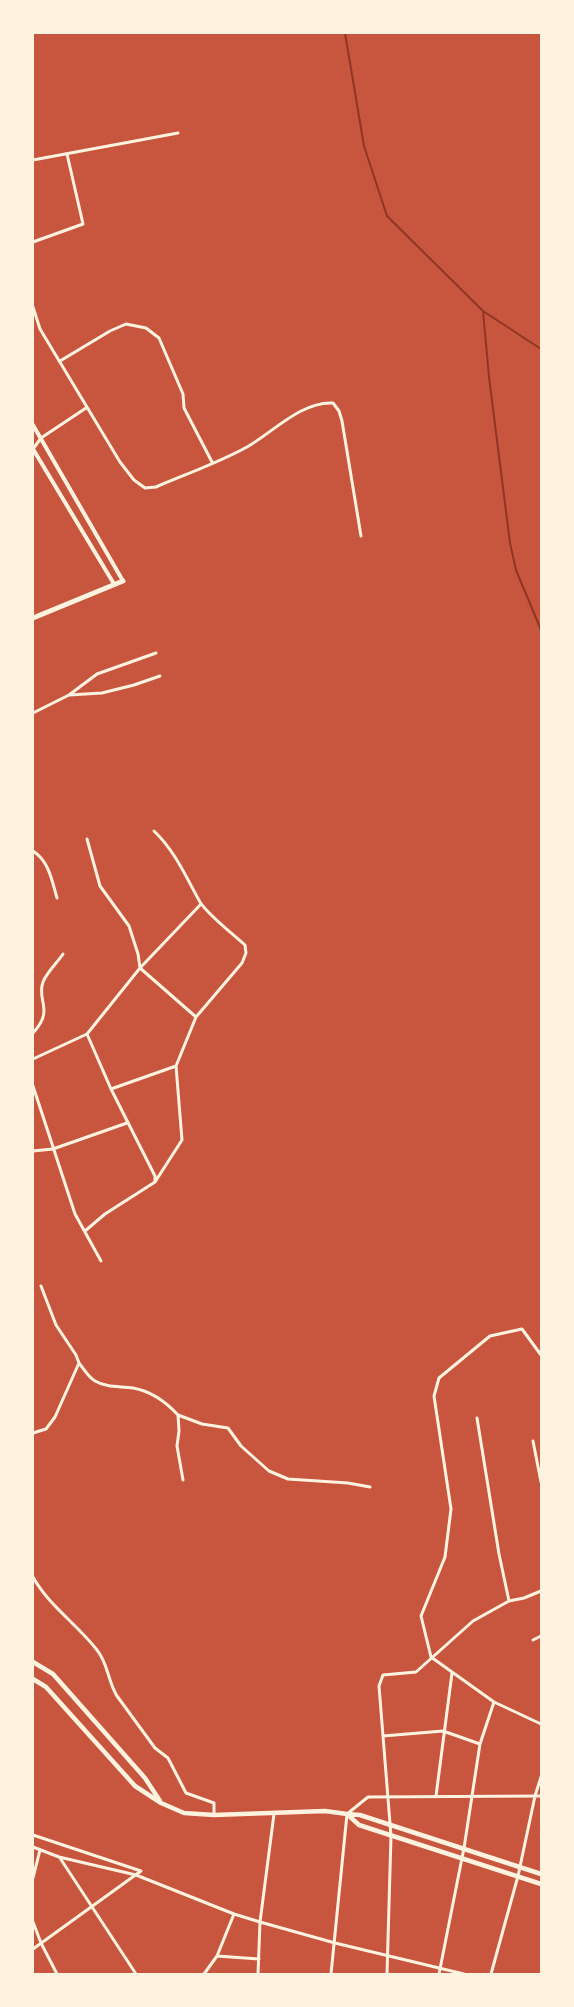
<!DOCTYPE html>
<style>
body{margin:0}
#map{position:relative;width:574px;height:2007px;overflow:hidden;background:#c8553d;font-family:"Fira Sans Condensed",sans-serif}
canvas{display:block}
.frame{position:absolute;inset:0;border:34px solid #fff3e0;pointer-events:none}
</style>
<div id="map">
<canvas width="574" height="2007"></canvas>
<div class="frame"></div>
</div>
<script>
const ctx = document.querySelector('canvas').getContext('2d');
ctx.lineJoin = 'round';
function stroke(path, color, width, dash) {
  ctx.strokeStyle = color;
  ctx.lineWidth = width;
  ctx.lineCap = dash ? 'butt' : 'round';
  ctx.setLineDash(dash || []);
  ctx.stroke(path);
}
const stream = new Path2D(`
 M345,33L364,146L387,216L483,311L541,349
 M483,311L489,377L510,543L516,570L541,630`);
const minor = new Path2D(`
 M33,160L178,133
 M33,242L83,224L67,154
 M33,307L40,329L120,462L134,480L145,488L156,487C186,474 218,463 247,447C273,432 302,401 333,403L339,411L342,421L361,536
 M60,361L110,331L126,324L146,328L159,338L183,394L184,408L212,462
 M33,449L41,438L86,408
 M69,695L97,674L156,653
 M33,713L69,695L102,693L134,685L160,676
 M87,839L100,886L129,926L138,954L140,968L196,1017
 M33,851C49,861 52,881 57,898
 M33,1033C55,1009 36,1001 43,982C47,972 57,963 63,954
 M87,1034L111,1089L155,1176V1182
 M33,1059L87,1034L140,968L201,904
 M33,1086L75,1214L101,1261
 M111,1089L176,1066
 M33,1151L53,1149L127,1123
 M85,1231L105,1214L155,1182L182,1140L176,1066L196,1017L242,963L246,953L245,945C233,934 208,915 200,902C186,877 175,851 154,831
 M541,1355L522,1329L490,1336L439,1378L434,1396L451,1509L445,1557L421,1616L431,1657L494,1702L541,1724
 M79,1363C84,1369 88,1377 95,1381C107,1388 120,1386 133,1388C150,1391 166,1402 178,1415L179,1431L177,1446L183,1480
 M178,1415L202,1424L228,1428L241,1446L269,1471L288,1479L348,1483L370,1487
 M477,1418L499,1554L509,1601
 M33,1433L46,1429L55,1417L79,1363L76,1355L56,1325L41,1286
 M533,1441L541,1482
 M33,1577C49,1606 77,1624 97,1650C108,1663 108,1682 117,1696L155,1748L168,1758L186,1793L214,1803V1815
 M533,1640L541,1636
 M383,1736L443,1731L480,1744
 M436,1796L452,1673
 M33,1835L141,1871L33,1949
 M33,1847L59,1857L136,1875L234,1914L260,1922L335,1943L464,1974
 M60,1858L136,1974
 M33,1878L40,1850
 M33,1922L41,1943L57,1974
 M217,1956L259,1959
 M204,1974L217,1956L234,1914
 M258,1974L260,1922L274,1814
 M331,1974L347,1814L368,1797L541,1796
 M387,1974L391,1836L379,1686L383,1675L416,1672L473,1621L509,1601L524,1598L541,1591
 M439,1974L464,1848L480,1744L494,1702
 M491,1974L518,1876L535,1796L541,1777`);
const tertiary = new Path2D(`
 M33,425L123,581
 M33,449L114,584`);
const secondary = new Path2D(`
 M33,1662L53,1674L145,1778L160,1801
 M33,1679L46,1687L135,1786L161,1803L184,1813L214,1815L325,1811L347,1814
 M541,1874L360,1815L347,1814L359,1825L541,1884`);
const primary = new Path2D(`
 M33,618L123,581`);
stroke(stream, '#8f3625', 2);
stroke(minor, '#fff3e0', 3);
stroke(tertiary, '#fff3e0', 4);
stroke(secondary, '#fff3e0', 4.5);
stroke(primary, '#fff3e0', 5);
</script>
